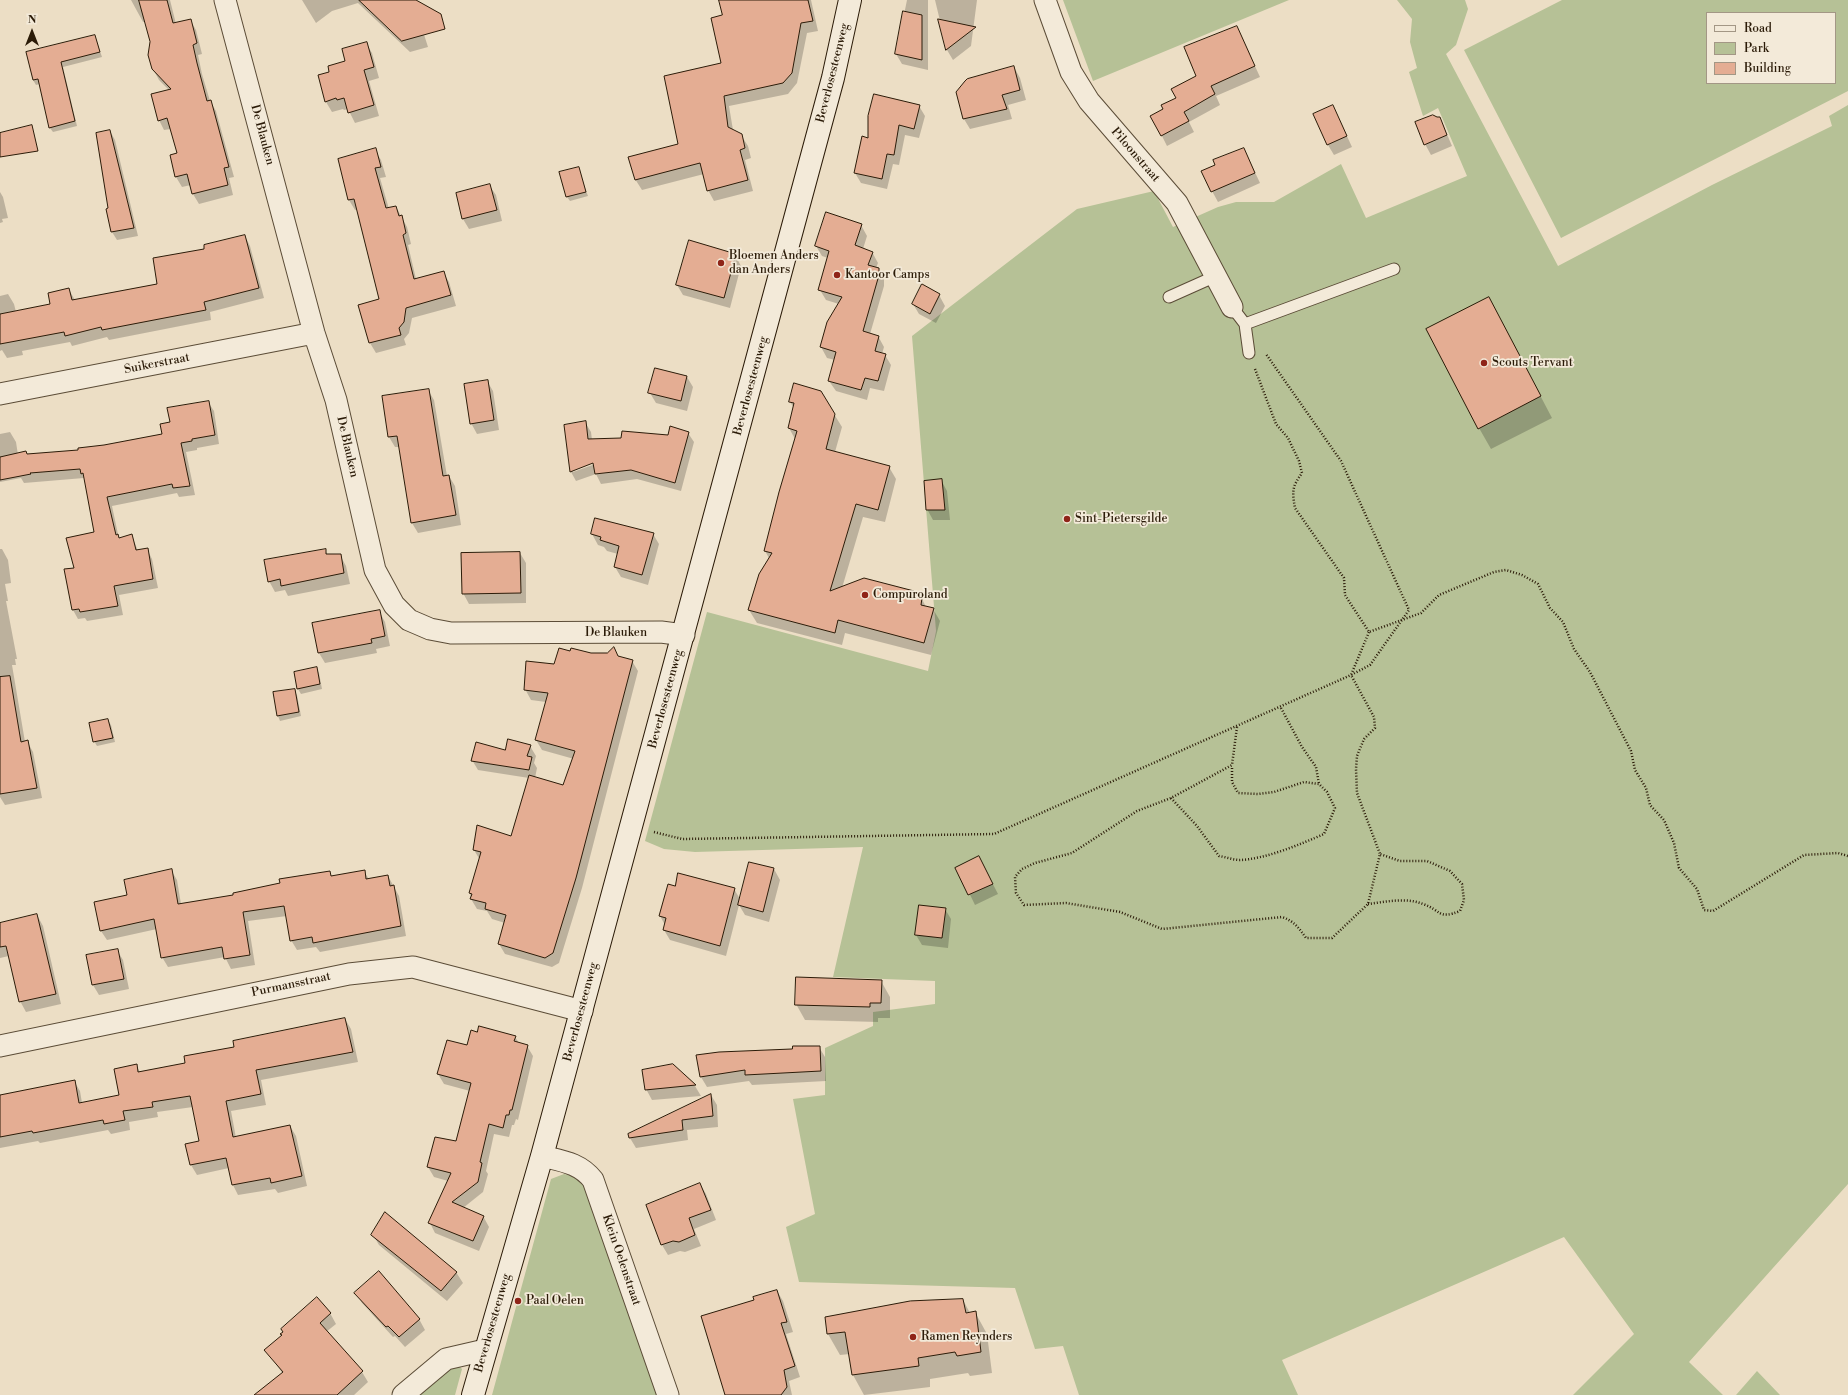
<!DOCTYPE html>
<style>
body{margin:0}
#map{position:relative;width:1848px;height:1395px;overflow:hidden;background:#ecdec5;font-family:"Libre Bodoni",serif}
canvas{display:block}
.legend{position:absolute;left:1706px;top:12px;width:130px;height:72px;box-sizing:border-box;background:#f3ead9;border:1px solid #a39785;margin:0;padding:5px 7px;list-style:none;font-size:12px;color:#2b1b08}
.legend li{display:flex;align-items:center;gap:8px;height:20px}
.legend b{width:20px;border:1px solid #a39785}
.north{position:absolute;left:12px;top:12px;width:40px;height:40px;-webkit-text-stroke:3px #f3ead9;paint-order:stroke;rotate:0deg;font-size:11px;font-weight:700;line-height:16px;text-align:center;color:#2b1b08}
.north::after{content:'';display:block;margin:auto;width:14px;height:18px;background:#2b1b08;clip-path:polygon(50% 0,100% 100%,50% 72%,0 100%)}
</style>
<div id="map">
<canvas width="1848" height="1395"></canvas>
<ul class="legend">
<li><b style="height:5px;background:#f3ead9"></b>Road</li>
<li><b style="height:11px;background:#b6c196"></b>Park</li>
<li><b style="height:11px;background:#e4ad93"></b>Building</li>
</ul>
<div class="north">N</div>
</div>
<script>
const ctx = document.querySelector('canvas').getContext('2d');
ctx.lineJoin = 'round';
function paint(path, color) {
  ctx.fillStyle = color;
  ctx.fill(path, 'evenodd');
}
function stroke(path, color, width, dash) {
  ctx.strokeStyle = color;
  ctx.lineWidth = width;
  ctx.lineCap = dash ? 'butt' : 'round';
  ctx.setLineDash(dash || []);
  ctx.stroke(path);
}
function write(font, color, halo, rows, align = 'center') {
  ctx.font = font + ' "Libre Bodoni",serif';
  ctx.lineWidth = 3.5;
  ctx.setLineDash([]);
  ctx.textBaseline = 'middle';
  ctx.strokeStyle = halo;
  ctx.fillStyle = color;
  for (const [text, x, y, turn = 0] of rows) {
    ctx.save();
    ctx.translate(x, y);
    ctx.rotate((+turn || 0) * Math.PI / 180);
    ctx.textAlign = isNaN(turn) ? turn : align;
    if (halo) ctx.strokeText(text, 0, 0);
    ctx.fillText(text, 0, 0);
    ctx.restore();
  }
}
const green = new Path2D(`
 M1063,0H1289L1093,81Z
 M1397,0H1465L1468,9L1456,45L1446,54L1558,266L1712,185L1832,126L1829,116L1848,105V1184L1689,1362L1723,1395H1573L1634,1334L1564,1237L1282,1360L1298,1395H1079L1063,1346L1035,1349L1015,1288L799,1282L786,1227L815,1214L793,1099L825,1095V1048L873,1026V1012L935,1004V981L833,977L863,847L695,852L664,849L645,841L707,612L928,671L936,631L912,336L1077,209L1154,191L1173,227L1218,207L1236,202H1274L1341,164L1366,218L1467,176L1438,108L1423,116L1409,72L1417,68L1410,42L1412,19Z
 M1562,0H1848V91L1561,238L1464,50ZM1707,13H1835V83H1707Z
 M564,1174L576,1177L588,1190L658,1395H492L551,1179Z
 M452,1365H458L462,1369L455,1395H418Z
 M1757,1371L1780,1395H1736Z`);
const shadow = new Path2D(`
 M131,0H170L176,24L190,20L196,30L202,54L198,55L202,74L210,101L216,111L234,177L229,178L233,195L199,204L193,194L191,185L182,187L176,177L171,155L178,153L171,129L164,130L159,120L170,91L159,80L153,69L151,42L146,22H143Z
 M302,0H413L428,47L410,52L358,3L332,11L316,23Z
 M720,0H811L818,31L807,33L797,83L788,94L729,106L733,130L741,135L748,146L751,158L745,160L753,191L714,201L708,190L704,174L642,190L635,179L679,144L722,64L723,16Z
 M907,0H928V70L902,64L896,54Z
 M935,0H977L971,46L953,60L947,50Z
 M1237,27L1260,77L1216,96L1220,105L1189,122L1194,132L1167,146L1162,136L1164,109L1177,99L1198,76Z
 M95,36L102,57L63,67L77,126L53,132L50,128L40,84L36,85L33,80Z
 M366,43L372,53L379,78L369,81L379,116L355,123L348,109L344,110L343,109L332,112L326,102L319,76L331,72L346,62Z
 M1014,67L1020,78L1026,100L1008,105L1012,119L970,129L964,119L957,92Z
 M919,106L925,116L919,138L905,135L899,165L893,164L887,189L861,183L855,173L869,139Z
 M1333,106L1352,147L1334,155L1328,145Z
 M1440,118L1452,146L1431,155L1425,144Z
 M110,131L115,140L138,236L117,240L112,232L110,208Z
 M1244,149L1260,183L1218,202L1212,191L1216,165Z
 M375,150L381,160L386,177L380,178L389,209L396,207L407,227L411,244L408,245L416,279L443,272L449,282L456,306L412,318L409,333L404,339L406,345L376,353L370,343L360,306L380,300L358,209L355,210L349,200Z
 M578,168L588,196L570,201L567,197Z
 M489,185L496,195L502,221L469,229L463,219L457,193Z
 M0,192L3,197L8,218L2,219L3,222L0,223Z
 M861,225L867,236L863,249L872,252L878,263L876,268L884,280V286L870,334L878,336L884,347L882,354L885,355L891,365L884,391L870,388L867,400L836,391L829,381L835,360L827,358L821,347L839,304L826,300L820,290L828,258L822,256L816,246Z
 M245,236L250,246L264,298L210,312L211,320L109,340L107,337L72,346L70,342L22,351L23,355L7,358L2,350L0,351V296L8,294L14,304L16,312L51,305L69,290L75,300L158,284L206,250Z
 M735,255L741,266L730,308L683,295L677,285L682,264Z
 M939,295L945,306L936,323L919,314L913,304Z
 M1489,298L1552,418L1491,449L1479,428Z
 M687,377L693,387L687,411L656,403L650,393Z
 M487,381L493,391L499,430L477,434L471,423Z
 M428,390L434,400L447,476H449L455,486L461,525L418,533L412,523L400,447H395L389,437Z
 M208,402L214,411L219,444L197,448V450L186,452L195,495L179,497L177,493L112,506L119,539L132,536L138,551L147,549L152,559L158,588L119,595L123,615L87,621L85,618L78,619L73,610L75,568L95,532L84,478L24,483L21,478L0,482V434L10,432L16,442L18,455L79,451L163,434L171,422Z
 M790,402L834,414L842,427L835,452L889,467L896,479L885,522L863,517L842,588L916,597L922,599L926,607L933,609L940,621L931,655L845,633L842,645L757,623L749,610L769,558L765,551L795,439L789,428L794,408Z
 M585,422L591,432L592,440L668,436L688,433L694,442L681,491L637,479L601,484L596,474L576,481L571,472L565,426ZM597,461L598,463L573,472V470Z
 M941,480L947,491L950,520H933L927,509Z
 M596,519L653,534L659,544L648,585L621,577L615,567L618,554L607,551L604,547L598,545L592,534Z
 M0,549H2L8,560L11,583L5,584L8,601H6L17,659H15L16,665H12L25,742L27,741L33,752L42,798L5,805L0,797Z
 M325,550L328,555H340L346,566L350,584L288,596L285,590L275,592L269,581Z
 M520,553L526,563V603L469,604L463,593Z
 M379,611L385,622L390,646L376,649L377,653L325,663L319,653Z
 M570,652L619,657L632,661L638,671L582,888L559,963L552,967L505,954L499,944L505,923L492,919L487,911L477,909L471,899L470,893L480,860L474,850L512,837L529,778L478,770L472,760L530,746L536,756L534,763L537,768L535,778L564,786L574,759L542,750L536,740L546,702L531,700L525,689Z
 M316,668L319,673L322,689L301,694L298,689Z
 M294,690L297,695L301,716L280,721L278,716L274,693Z
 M108,720L111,725L115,742L97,746L94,741Z
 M979,857L998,894L975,905L957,868Z
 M749,863L774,869L780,880L769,922L745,915L739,905L726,956L670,940L664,930L665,925L660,916L676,887L734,889L740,899Z
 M171,870L177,880L181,904L234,895L329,872L332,877L364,872L369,879L388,876L399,896L406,936L320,952L316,947L297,950L291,940L287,916L248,921L255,965L231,969L225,957L168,967L162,957L157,929L107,940L101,931L128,896Z
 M945,909L951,919L948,948L922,945L916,935Z
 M37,915L43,926L61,1004L26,1012L20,1001L9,956L0,958V924Z
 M117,950L123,960L129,989L99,995L93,985Z
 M881,981L890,997V1018H878V1022L805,1020L796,1004Z
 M345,1019L351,1029L358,1062L261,1080L266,1105L231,1111L236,1138L290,1126L296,1136L307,1186L278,1193L275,1189L238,1195L233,1185L229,1168L197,1175L191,1165L186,1145L200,1142L193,1107L157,1112L158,1117L129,1122L130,1130L111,1134L108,1130L40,1143L38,1141L0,1148V1096L74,1081L80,1091L82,1103L120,1096L136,1065L140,1072L186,1064L235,1048Z
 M478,1033L515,1037L519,1043L527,1046L533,1056L518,1120L516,1119L514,1125H512L509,1137L494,1134L486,1171L488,1174L483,1192L463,1208L483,1216L489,1227L479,1251L435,1233L430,1223L448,1181L434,1177L428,1167L457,1142L470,1091L444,1084L438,1074L467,1047Z
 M819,1047L825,1057L826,1081L752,1085L749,1081L707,1087L701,1077L697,1056L793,1050Z
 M673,1066L695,1086L701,1096L652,1100L646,1089Z
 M711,1095L717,1105L718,1127L687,1130L688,1140L636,1148L630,1138Z
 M700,1184L706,1194L716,1220L694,1229L701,1246L685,1252L680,1251L668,1255L662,1245Z
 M373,1235L456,1272L463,1283L447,1301L379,1245Z
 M777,1291L783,1301L793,1332L786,1334L800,1377L789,1381L792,1395H727L755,1300Z
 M356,1293L419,1319L425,1330L405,1347L395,1336L393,1337L362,1303Z
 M963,1300L970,1313L975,1312L987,1334L992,1373L970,1376L968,1373L930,1379V1387L864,1395L853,1375L850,1354L840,1355L828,1334L826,1318Z
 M330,1313L336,1324L326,1332L362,1372L368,1382L354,1395H256L283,1374L266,1350L283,1335Z`);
const building = new Path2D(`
 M139,0H167L173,23L191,19L197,43L193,45L197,63L207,101L211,100L229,167L224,168L228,185L192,194L187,174L175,177L170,155L177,153L167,118L158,121L151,94L171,89L152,69L148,55L150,42Z
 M359,0H416L441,14L445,29L402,41Z
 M719,0H808L813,21L801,23L792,73L783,83L724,96L728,127L742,134L745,148L740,150L748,180L707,191L700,163L635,180L628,157L678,144L664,76L721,63L711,18L722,15Z
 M903,11L922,15V60L895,54Z
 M938,19L976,27L946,50Z
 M1237,26L1255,66L1211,86L1215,94L1184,112L1189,121L1161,136L1150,116L1163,109L1161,105L1176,98L1171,89L1196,76L1184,47Z
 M95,35L100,52L61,62L75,121L49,128L38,79L33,80L26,52Z
 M367,42L374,67L364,70L374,105L348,113L344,98L337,100L336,98L325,102L318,75L329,72L328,66L345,61L342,49Z
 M1014,66L1020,90L1002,95L1007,109L963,119L956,92L965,81L967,79Z
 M874,94L920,105L914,129L899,125L894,155L887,154L882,179L854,173L862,136L868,138V116Z
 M1333,105L1347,136L1327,145L1313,114Z
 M1433,115L1437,117H1440L1447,135L1424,145L1415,122Z
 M32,125L38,151L0,157V133Z
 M110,130L134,228L111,232L106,209L108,208L96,133Z
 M376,148L381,167L375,168L386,208L396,206L399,216L402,215L406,233L403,235L414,279L444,271L451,295L406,308L404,322L399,328L401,335L369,343L358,305L379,299L354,199L348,200L338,159Z
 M1244,148L1255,173L1211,192L1201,171L1215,165L1213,160Z
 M579,167L586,192L566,197L559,172Z
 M490,184L497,210L462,219L456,193Z
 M826,212L862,224L855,245L873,252L868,265L879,268V275L863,331L879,336L875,351L886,354L878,381L865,378L861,390L828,381L836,352L820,347L827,322L842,297L818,290L829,251L815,246Z
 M245,235L259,288L204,302L206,310L102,330L101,327L65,336L64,332L0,344V314L50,304L48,293L69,288L72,300L157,284L153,258L204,249V245Z
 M689,240L736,254L724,298L676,285Z
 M922,284L940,294L930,314L912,304Z
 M1489,297L1541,396L1478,429L1426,329Z
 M655,368L687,376L681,401L648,393Z
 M488,380L494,420L470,424L464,384Z
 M794,383L821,391L835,414L826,449L890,466L878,510L856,504L830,591L864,578L914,591L917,596L922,598L921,605L934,608L924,643L838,620L835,633L748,610L759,574L772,553L764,551L779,492L797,431L788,428L794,403L789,402Z
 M429,389L443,476L449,475L456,515L411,523L397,436L388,437L382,396Z
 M209,401L215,435L192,439V441L181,443L190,486L173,488L172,484L107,497L116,535L118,534L119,538L132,534L136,550L148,548L153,579L114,586L118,606L80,612L79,609L72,610L64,569L74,568L66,538L94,532L83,473L81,474L80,469L30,473L31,474L0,480V457L26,451L27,454L78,450V448L104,445L162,434L160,424L170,422L167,408Z
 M586,421L588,439L621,438L622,431L668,435L670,426L689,432L675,483L631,470L595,474L593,463L570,472L564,425Z
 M942,479L945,510H926L924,481Z
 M595,518L654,533L642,575L614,567L619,546L600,540L601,537L591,534Z
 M326,549V554H341L344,573L281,586L280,579L268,582L264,560Z
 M520,552L521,593L462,594L461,553Z
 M380,610L385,636L371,639L372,643L318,653L312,623Z
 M614,647L618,656L633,660L576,878L553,953L545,958L498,944L506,915L485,909L486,903L470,899L472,894L469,893L481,852L473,850L477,825L511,836L529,775L563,785L575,751L535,740L548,693L524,690L526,661L554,664L559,648L570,651L571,648L591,653H607Z
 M317,667L320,684L297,689L294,672Z
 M10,676L21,742L28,740L37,788L0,794V677Z
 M295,689L299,712L277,716L273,692Z
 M108,719L113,738L93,742L89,723Z
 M508,739L531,745L527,756L532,757L529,770L471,761L476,742L505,750Z
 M979,856L993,884L968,895L955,868Z
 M749,862L774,868L763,912L738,905Z
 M172,869L178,904L233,895V893L280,883L279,879L330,871L331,876L365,870L366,879L388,875L390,886L394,885L401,926L313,943L312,937L290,941L284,906L243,912L250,955L224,959L222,947L161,958L154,919L100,931L94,902L127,895L124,880Z
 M678,873L735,888L720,946L663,930L666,918L659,916L668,884L675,886Z
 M919,905L946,908L942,938L915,935Z
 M37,914L56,994L19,1002L6,946L0,947V923Z
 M118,949L124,979L92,985L86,955Z
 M796,977L882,980L881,1003H870V1007L795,1005Z
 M345,1018L353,1052L256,1070L261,1094L226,1101L233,1137L290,1125L302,1176L271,1183L270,1178L232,1185L226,1158L190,1165L185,1144L199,1141L190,1096L152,1102L153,1107L123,1111L125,1120L104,1124L103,1120L33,1133L32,1131L0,1137V1095L75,1080L79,1103L119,1095L114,1069L137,1064L138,1072L185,1063L184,1056L234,1047L233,1041Z
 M479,1026L516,1036L514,1041L528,1045L512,1110H510L509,1115H506L503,1128L489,1124L480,1162L482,1163L478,1182L452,1202L484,1216L473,1241L428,1223L451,1173L427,1167L435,1137L456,1141L471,1083L437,1074L447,1040L467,1045L471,1030L477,1032Z
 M793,1046H820L821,1071L745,1075V1070L700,1077L696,1055L719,1052L792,1049Z
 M673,1064L696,1085L645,1090L642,1070Z
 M711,1094L713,1116L682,1120L683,1130L629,1138L628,1134Z
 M700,1183L711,1210L689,1218L695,1235L679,1242L673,1241L661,1245L646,1205Z
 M385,1212L457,1272L441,1291L371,1235Z
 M379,1271L420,1319L399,1337L388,1326L386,1327L354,1293Z
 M777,1290L787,1322L781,1323L795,1366L784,1370L787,1387L781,1395H725L701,1316L754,1300L753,1297Z
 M317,1297L331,1313L320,1323L363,1371L337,1395H254L283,1372L264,1350L282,1335L280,1334L283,1332L281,1329Z
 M963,1299L966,1313L976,1311L981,1352L957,1356L955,1352L918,1358L919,1366L852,1375L845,1332L827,1334L825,1317L910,1301Z`);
const path = new Path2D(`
 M1255,369L1276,424L1288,438L1299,461L1302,473C1292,487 1292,491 1295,508L1344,578L1345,595L1369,632L1421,613L1439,595L1494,572L1506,570L1522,575L1538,584L1550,608L1563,622L1574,649L1590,672L1631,751L1635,770L1646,788L1650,805L1664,820L1674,843L1679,868L1697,889L1704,910L1713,911L1804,855L1838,853L1848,856
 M1281,708L1302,747L1316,767L1319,784
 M1237,727L1232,765L1171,798L1137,811L1072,853L1035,863L1022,869L1015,877L1016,893L1024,905L1066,903L1120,912L1162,929L1282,917C1294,921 1299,928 1306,938H1332L1368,904L1380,854L1357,793L1356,769L1357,756L1364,739L1375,728L1374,717L1351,675L1369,632
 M1171,798L1197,826L1219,856C1226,857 1233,860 1240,860C1266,859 1301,844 1324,834L1335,808L1327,792L1319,784L1304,782L1274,792L1258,794L1238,793L1232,782V766
 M654,832L682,839L994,834L1351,675L1370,665L1409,610L1341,461L1266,354
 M1368,904C1385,902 1406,897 1423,904C1441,910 1438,920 1460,911L1464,900L1462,884L1450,871L1427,861H1400L1380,854`);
const lane = new Path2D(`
 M1169,297L1216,276
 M1232,307L1245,324L1249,353
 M1245,324L1394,269`);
const street = new Path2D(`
 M225,0L314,333L336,400L375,570L394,605L409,620L430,629L451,633L661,632L684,635
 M1045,0L1071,72L1089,101L1177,203L1232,307
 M0,394L314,333
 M0,1046L349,974L413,967L582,1011
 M542,1156C562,1161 580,1163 593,1180L668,1395
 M403,1395L446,1359L485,1350`);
const secondary = new Path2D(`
 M473,1395L542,1156L833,78L850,0`);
const markers = [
 [721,263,4,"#8f2418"],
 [837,275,4,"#8f2418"],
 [1484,363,4,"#8f2418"],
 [1067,519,4,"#8f2418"],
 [865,595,4,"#8f2418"],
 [518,1301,4,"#8f2418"],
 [913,1337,4,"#8f2418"]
];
const streetNames = [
 ["Beverlosesteenweg",833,73,-76],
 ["De Blauken",262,135,75],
 ["Piloonstraat",1135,155,49],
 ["Suikerstraat",157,364,-11],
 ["Beverlosesteenweg",751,386,-75],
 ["De Blauken",347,447,77],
 ["De Blauken",616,633],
 ["Beverlosesteenweg",666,699,-75],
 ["Purmansstraat",291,985,-12],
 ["Beverlosesteenweg",581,1012,-75],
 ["Klein Oelenstraat",621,1260,71],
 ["Beverlosesteenweg",493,1323,-74]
];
const poiNames = [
 ["Bloemen Anders",729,256],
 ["dan Anders",729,270],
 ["Kantoor Camps",845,275],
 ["Scouts Tervant",1492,363],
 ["Sint-Pietersgilde",1075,519],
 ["Compuroland",873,595],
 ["Paal Oelen",526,1301],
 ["Ramen Reynders",921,1337]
];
paint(green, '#b6c196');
paint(shadow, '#0003');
paint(building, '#e4ad93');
stroke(building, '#2b1b08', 1);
stroke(lane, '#5b4c37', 13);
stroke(street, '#5b4c37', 23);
stroke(secondary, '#2b1b08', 24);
stroke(path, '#2b1b08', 2.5, [1, 2]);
stroke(lane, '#f3ead9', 11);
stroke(street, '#f3ead9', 21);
stroke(secondary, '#f3ead9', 22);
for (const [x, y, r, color] of markers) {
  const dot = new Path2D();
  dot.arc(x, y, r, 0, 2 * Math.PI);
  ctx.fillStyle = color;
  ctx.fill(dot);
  stroke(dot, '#f3ead9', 1.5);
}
write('12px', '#2b1b08', '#f3ead9', streetNames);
write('12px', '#2b1b08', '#f3ead9', poiNames, 'left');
</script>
